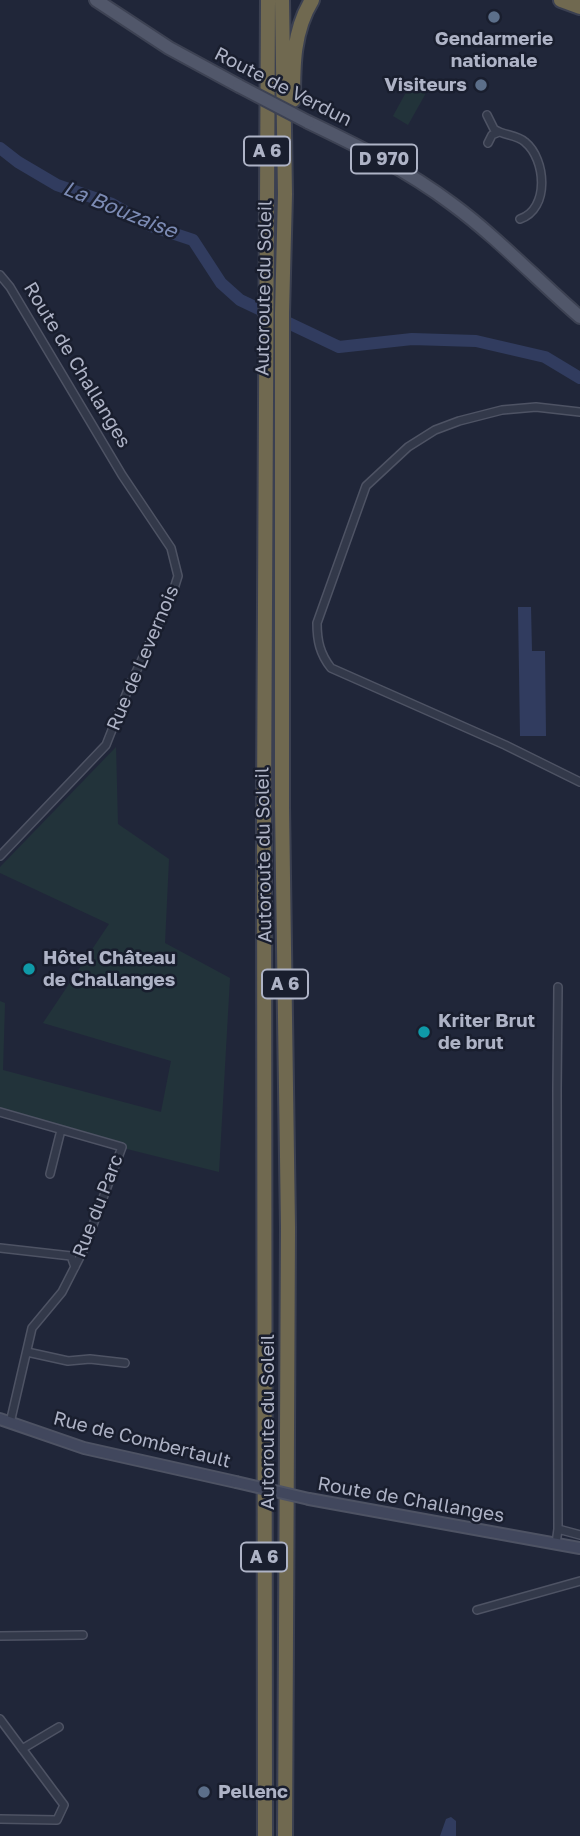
<!DOCTYPE html>
<meta charset="utf-8">
<style>
body{margin:0}
canvas{display:block;background:#202639}
</style>
<canvas width="580" height="1836"></canvas>
<script>
const ctx = document.querySelector('canvas').getContext('2d');
ctx.lineJoin = 'round';
function paint(path, color) {
  ctx.fillStyle = color;
  ctx.fill(path, 'evenodd');
}
function stroke(path, color, width, dash) {
  ctx.strokeStyle = color;
  ctx.lineWidth = width;
  ctx.lineCap = dash ? 'butt' : 'round';
  ctx.setLineDash(dash || []);
  ctx.stroke(path);
}
function write(font, color, halo, rows, align = 'center') {
  ctx.font = font + ' "Golos Text",sans-serif';
  ctx.lineWidth = 5;
  ctx.setLineDash([]);
  ctx.textBaseline = 'middle';
  ctx.strokeStyle = halo;
  ctx.fillStyle = color;
  for (const [text, x, y, turn = 0] of rows) {
    ctx.save();
    ctx.translate(x, y);
    ctx.rotate((+turn || 0) * Math.PI / 180);
    ctx.textAlign = isNaN(turn) ? turn : align;
    if (halo) ctx.strokeText(text, 0, 0);
    ctx.fillText(text, 0, 0);
    ctx.restore();
  }
}
const green = new Path2D(`
 M410,85L426,93L408,125L393,116Z
 M116,747L118,824L169,859L165,943L230,978L219,1172L123,1148L0,1113V1001L5,1003L3,1070L161,1112L171,1061L43,1023L109,924L0,873V867Z`);
const water = new Path2D(`
 M518,607H531L532,651H545L546,736H520Z
 M451,1817L456,1821V1836H440L446,1819Z`);
const river = new Path2D(`
 M0,148L18,162L57,185L112,204L151,226L193,240L221,283L240,300L339,347L412,339L476,341L545,357L580,378`);
const street = new Path2D(`
 M487,115L494,129C504,136 516,134 525,142C546,159 550,209 520,219
 M488,143L492,135L499,132
 M0,275L10,287L122,475L171,548L178,576L172,595L129,687L106,745L0,856
 M580,412L536,407L502,410L459,421L435,430L408,447L366,486L317,623C317,641 320,654 331,668L505,745L580,782
 M0,1112L122,1147L84,1249L62,1292L32,1328L10,1423
 M50,1174L61,1130
 M0,1248L71,1256L75,1267
 M27,1352L68,1361L90,1359L125,1363
 M558,1529L580,1535
 M556,1544L558,1529L557,1090L558,987
 M477,1610L580,1581
 M0,1636L83,1635
 M0,1719L64,1805L57,1820L0,1819
 M22,1749L59,1727`);
const secondary = new Path2D(`
 M0,1419L84,1448L236,1482
 M309,1499L580,1548`);
const primary = new Path2D(`
 M96,0L169,48L239,86
 M308,122C358,146 407,170 452,204C497,237 537,280 580,317`);
const highway = new Path2D(`
 M282,0L285,194L282,313V807L288,1227L285,1836
 M561,0L580,7
 M293,100C293,65 293,31 312,0
 M265,1836L264,806L268,0`);
const secondaryBridge = new Path2D(`
 M236,1482L309,1499`);
const primaryBridge = new Path2D(`
 M239,86L308,122`);
const markers = [
 [494,17,7,"#5c6f8a"],
 [481,85,7,"#5c6f8a"],
 [29,969,7,"#0f9aa8"],
 [424,1032,7,"#0f9aa8"],
 [204,1792,7,"#5c6f8a"]
];
const shields = [
 [267,151,46],
 [384,159,66],
 [285,984,46],
 [264,1557,46]
];
const shieldNames = [
 ["A 6",267,151],
 ["D 970",384,159],
 ["A 6",285,984],
 ["A 6",264,1557]
];
const poiNames = [
 ["Gendarmerie",494,39,"center"],
 ["nationale",494,61,"center"],
 ["Visiteurs",467,85,"right"],
 ["Hôtel Château",43,958],
 ["de Challanges",43,980],
 ["Kriter Brut",438,1021],
 ["de brut",438,1043],
 ["Pellenc",218,1792]
];
const streetNames = [
 ["Route de Verdun",283,87,27],
 ["Autoroute du Soleil",264,288,-89],
 ["Route de Challanges",77,365,59],
 ["Rue de Levernois",143,658,-67],
 ["Autoroute du Soleil",264,855,-91],
 ["Rue du Parc",98,1206,-69],
 ["Autoroute du Soleil",268,1422,-90],
 ["Rue de Combertault",142,1440,14],
 ["Route de Challanges",411,1500,10]
];
const waterNames = [
 ["La Bouzaise",120,210,22]
];
paint(green, '#22333a');
paint(water, '#313c5f');
stroke(river, '#313c5f', 12);
stroke(street, '#4e5364', 10);
stroke(secondary, '#4e5364', 14);
stroke(primary, '#3d4253', 16);
stroke(highway, '#3b4051', 18);
stroke(street, '#33394a', 7);
stroke(secondary, '#41475d', 10);
stroke(primary, '#51576a', 12);
stroke(highway, '#706950', 14);
stroke(secondaryBridge, '#4e5364', 14, []);
stroke(primaryBridge, '#3d4253', 16, []);
stroke(secondaryBridge, '#41475d', 10);
stroke(primaryBridge, '#51576a', 12);
for (const [x, y, r, color] of markers) {
  const dot = new Path2D();
  dot.arc(x, y, r, 0, 2 * Math.PI);
  ctx.fillStyle = color;
  ctx.fill(dot);
  stroke(dot, '#191e2e', 2.5);
}
for (const [x, y, w] of shields) {
  const box = new Path2D();
  box.roundRect(x - w / 2, y - 14.5, w, 29, 5);
  ctx.fillStyle = '#191e2e';
  ctx.fill(box);
  stroke(box, '#aeb3c6', 2);
}
write('bold 18px', '#aeb3c6', null, shieldNames);
write('bold 19px', '#aeb3c6', '#191e2e', poiNames, 'left');
write('19px', '#aeb3c6', '#191e2e', streetNames);
write('italic 21px', '#7c8bb4', '#191e2e', waterNames);
</script>
